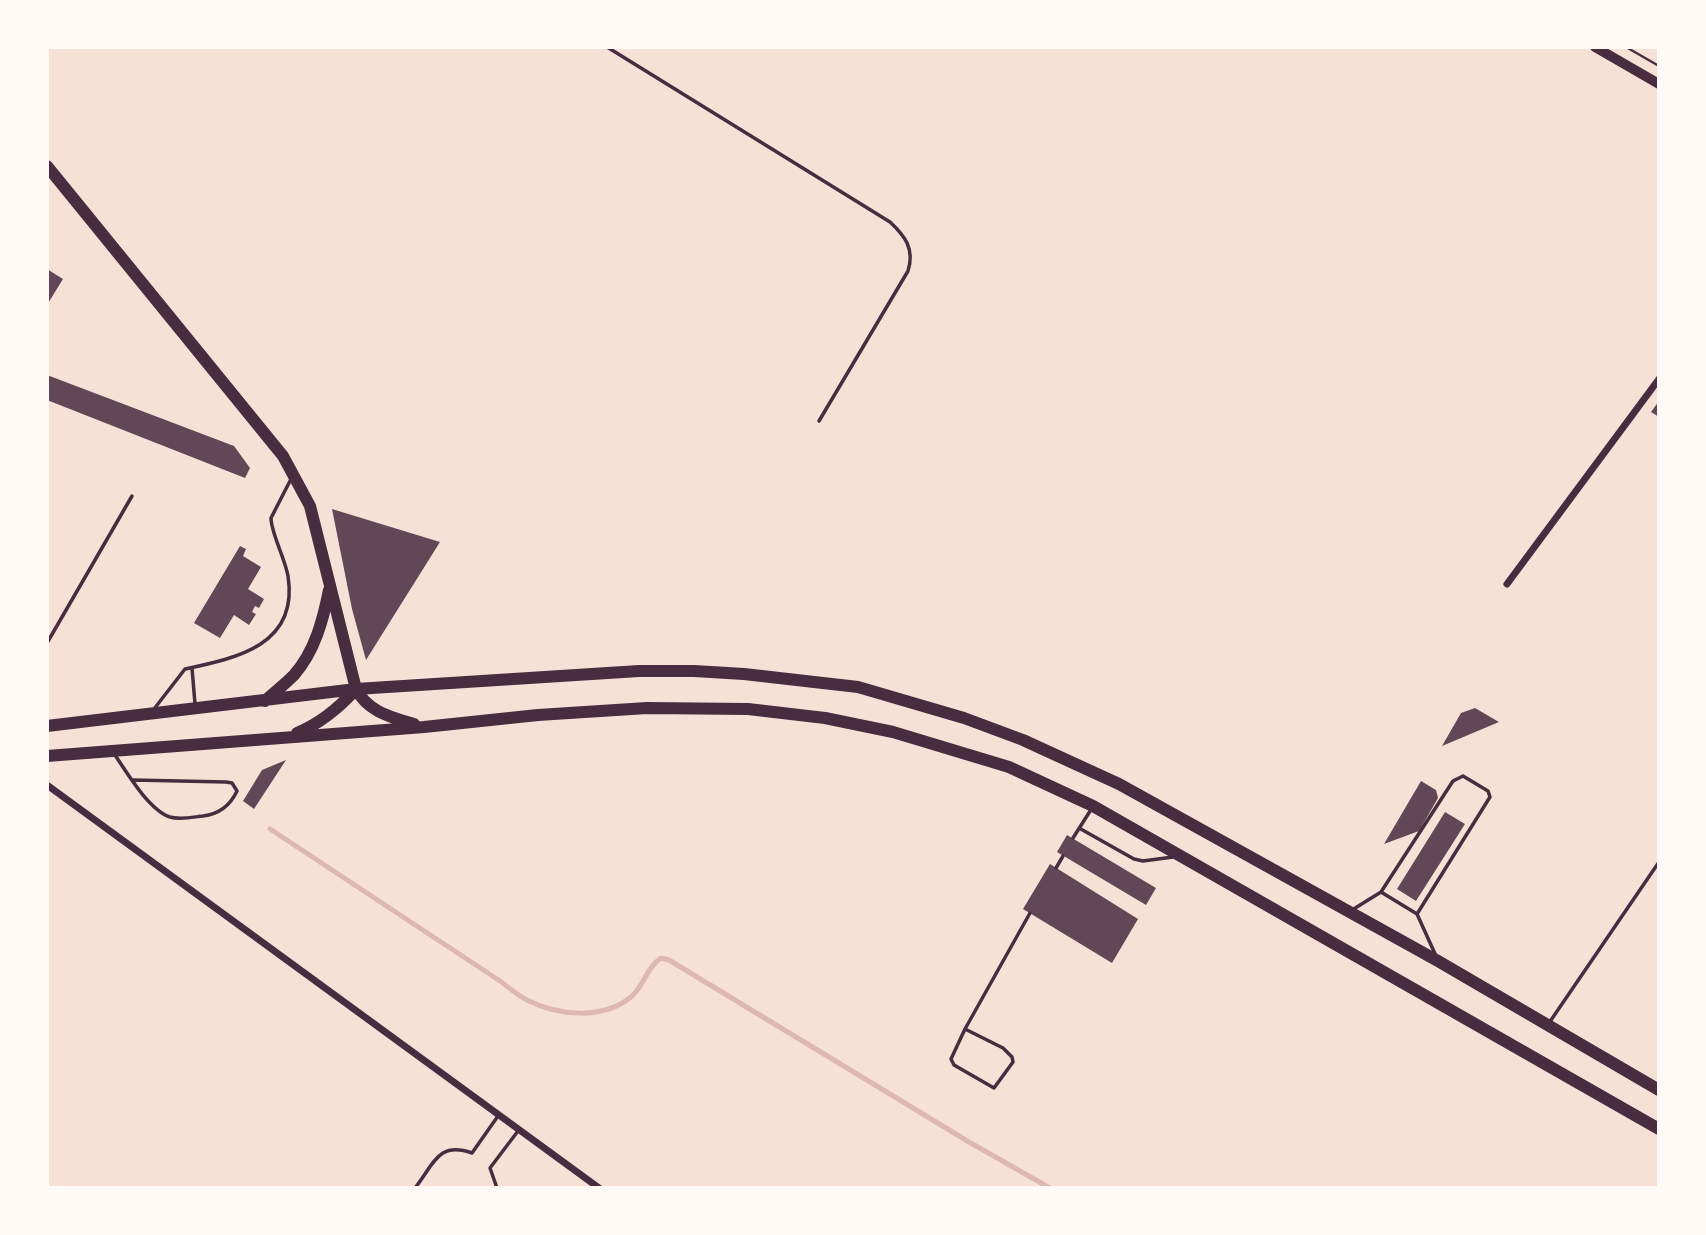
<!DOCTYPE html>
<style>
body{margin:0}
#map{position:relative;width:1706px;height:1235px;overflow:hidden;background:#f7e1d7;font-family:Karla,sans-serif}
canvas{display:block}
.frame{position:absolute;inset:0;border:49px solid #fffaf5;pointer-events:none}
</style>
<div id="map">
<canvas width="1706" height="1235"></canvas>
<div class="frame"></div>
</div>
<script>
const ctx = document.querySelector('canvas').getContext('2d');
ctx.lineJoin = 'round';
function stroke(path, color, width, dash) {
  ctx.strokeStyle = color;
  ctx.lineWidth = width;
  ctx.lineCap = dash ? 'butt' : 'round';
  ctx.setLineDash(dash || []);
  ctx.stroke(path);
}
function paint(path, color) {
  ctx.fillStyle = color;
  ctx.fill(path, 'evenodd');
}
const stream = new Path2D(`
 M270,829L500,981C508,987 517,995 527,1000C558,1016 603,1020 631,997C644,986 647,967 661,958L669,960L969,1142L1050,1188`);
const building = new Path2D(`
 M47,269L63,279L47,305Z
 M47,375L234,446L250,468L245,478L47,400Z
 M1659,401V417L1651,412Z
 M332,509L440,542L366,660L352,609Z
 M240,546L246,549L243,556L261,567L248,589L264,599L259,608L255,606L252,612L256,614L249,625L234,615L220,638L194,623Z
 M1475,708L1499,722L1442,746L1461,713Z
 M286,760L254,809L243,801L262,770Z
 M1421,781L1436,790L1438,798L1419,831L1384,844Z
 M1445,812L1465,824L1416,901L1397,889Z
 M1067,835L1156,888L1146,905L1057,852Z
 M1050,864L1138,919L1112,963L1023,909Z`);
const path = new Path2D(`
 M1626,47L1659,66`);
const service = new Path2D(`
 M607,47L890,222C905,236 915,249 908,271L819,421
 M47,643L132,496
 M192,668L195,704
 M154,709L185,669C237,658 299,645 288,576C285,558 271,533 271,518L291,479
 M115,755C127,773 149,810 170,817C180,820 193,817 203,816C219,814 230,806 237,791L232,783L226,782L133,780
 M1079,828L1134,859L1143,861L1173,857
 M1073,838L1092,808
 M1056,868L1063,856
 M1381,892L1417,914L1436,956
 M1352,910L1381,892L1453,781L1463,776L1488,791L1490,797L1417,914
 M1549,1023L1659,862
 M965,1029L1003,1048L1012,1057L1013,1062L994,1088L954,1065L951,1059L965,1029L1030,913
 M415,1188C434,1164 438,1141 472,1153L498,1116
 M497,1188L490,1168L518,1131`);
const minor = new Path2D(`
 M1507,584L1659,379
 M47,785L599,1188`);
const tertiary = new Path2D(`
 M1595,47L1659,84`);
const primary = new Path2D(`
 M47,166L283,456L310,506L356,689C368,712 391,717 414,724
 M265,701C275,692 285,684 294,675C315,651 323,620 329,590
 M47,726L356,689L639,671H694L744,674L858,687L964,718L1023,740L1119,784L1438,961L1659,1090
 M297,733C321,723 339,708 356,689
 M47,756L424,727L538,715L647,708L748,709L825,718L893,732L1009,767L1093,806L1659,1129`);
stroke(stream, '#dcb8b0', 5);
paint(building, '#644757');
stroke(path, '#4a2c40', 2.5);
stroke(service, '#4a2c40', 3.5);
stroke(minor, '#4a2c40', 7);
stroke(tertiary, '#4a2c40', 10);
stroke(primary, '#4a2c40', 12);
</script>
